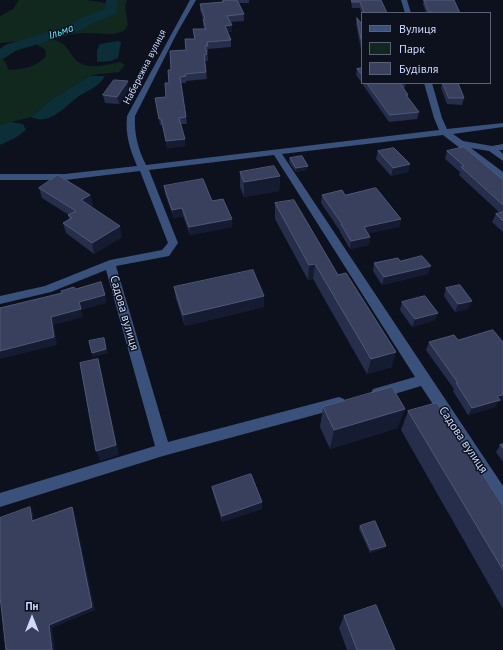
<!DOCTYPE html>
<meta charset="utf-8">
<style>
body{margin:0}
#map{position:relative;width:503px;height:650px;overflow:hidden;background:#0d111e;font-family:"PT Sans",sans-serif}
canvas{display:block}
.legend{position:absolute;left:361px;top:12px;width:130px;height:72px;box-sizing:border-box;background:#0d111e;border:1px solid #596177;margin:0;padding:5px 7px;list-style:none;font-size:12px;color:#ccdafd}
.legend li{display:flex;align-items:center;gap:8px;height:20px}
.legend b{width:20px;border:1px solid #596177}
.north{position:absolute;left:12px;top:598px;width:40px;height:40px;-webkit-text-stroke:3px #0d111e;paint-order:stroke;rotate:0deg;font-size:11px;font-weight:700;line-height:16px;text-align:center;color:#ccdafd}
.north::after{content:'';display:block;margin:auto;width:14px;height:18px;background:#ccdafd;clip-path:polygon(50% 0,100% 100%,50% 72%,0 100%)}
</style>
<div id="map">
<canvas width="503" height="650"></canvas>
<ul class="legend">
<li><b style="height:5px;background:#3a517b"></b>Вулиця</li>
<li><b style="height:11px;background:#10281e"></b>Парк</li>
<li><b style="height:11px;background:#38405e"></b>Будівля</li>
</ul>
<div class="north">Пн</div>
</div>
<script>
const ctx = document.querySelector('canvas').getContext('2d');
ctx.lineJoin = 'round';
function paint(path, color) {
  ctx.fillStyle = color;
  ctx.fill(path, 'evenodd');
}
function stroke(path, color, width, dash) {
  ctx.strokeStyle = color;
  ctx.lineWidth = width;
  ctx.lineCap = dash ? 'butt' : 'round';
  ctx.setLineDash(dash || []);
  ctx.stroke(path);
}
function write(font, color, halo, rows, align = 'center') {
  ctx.font = font + ' "PT Sans",sans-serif';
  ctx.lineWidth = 3;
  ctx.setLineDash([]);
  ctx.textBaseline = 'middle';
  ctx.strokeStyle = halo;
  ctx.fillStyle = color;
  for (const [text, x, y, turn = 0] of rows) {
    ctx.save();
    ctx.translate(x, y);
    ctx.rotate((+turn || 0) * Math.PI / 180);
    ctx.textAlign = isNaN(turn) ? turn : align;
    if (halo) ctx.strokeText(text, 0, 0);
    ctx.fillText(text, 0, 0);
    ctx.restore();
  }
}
const green = new Path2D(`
 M19,0H88L111,4L115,0H127L125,6L128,25L124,31L113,34L81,33L23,41L0,43V16L13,9Z
 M47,39C71,40 67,57 82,64C94,69 109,64 120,62L125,65L119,72L99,74L90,76L55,97L31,117L0,125V52L9,70C23,69 36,68 46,56L45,49L37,45L39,41Z`);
const water = new Path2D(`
 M118,41L121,42L118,58L111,61L97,62V50L100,44Z
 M90,76H105C99,88 85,91 75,99C64,108 48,126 31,117L55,97Z
 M11,122L23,124L26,130L15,138L0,145V125Z`);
const river = new Path2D(`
 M106,0H118L117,11L115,14L93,23L75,33L15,51L5,58L0,59V49L5,45L65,27L83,17L105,9Z`);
const minor = new Path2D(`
 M190,0H196L177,33L135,116C134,134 138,149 146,165L439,130L434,118L424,83H432L442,118L447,129L503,123V127L453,134L463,141L492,146L503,144V150H499L503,154V161L489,151L471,148L503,172V180L500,179L443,135L282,154L503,486V506L498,504L421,386L378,399L373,397L371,393L373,389L415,377L274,155L149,170L178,243L169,256L116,266L168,442L339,397L344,399L346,403L344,407L163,456L0,507V493L155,446L106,270L51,292L0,304V296L45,286L110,260L162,250L168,243L140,171L65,180H0V174H65L137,166C130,149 125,135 127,116Z
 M401,0H407L411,13H405Z`);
const wall = new Path2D(`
 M223,0H249V3H239L244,14V21L230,22L232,32H227L231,40V47L208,49V52H207L208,61H205L207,79L186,81V83H181L187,124H181L185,146L167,148L162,125H160L155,98L166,97L169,83L171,70L194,39L193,29H204L203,25V19L200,10V4L223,2Z
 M351,0H381L387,13H362V16L360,8H352Z
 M424,0H454L460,13H426L423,4Z
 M357,18L361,23H362V54L356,24Z
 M362,68V83L356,75L357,69Z
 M362,83H406L404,89L408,95L407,97L419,112L417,119L389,122L363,85V84Z
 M442,83H458L464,98L462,105L447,104L441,88Z
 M129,89L119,104L105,103L103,95Z
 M378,151L410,164L408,172L391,176L376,159Z
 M447,151L503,180V232L492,222L496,214L500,213L459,175L460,172L445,159Z
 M290,158L308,166L307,170L296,172L289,162Z
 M240,172L280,176L279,191L244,197L240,187Z
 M164,186L212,201L232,227L190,235L183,216L174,218L165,194Z
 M39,188L90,195L93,205L90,207L122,237L94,254L66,233L63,223L69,219L68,215H69L42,198Z
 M322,195H345L401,219L399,227L368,233L370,237L369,245L350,249L340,232V231L321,203Z
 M275,203L392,367L367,374L313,279L308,280L275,219Z
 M400,261L428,274L382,285L373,271L374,263Z
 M174,287L264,296V307L185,326L176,299Z
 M446,288L468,309L455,312L444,296Z
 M402,302L438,313L435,320L412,327L400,310Z
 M429,342L498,402L495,407L468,415L453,391L454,389L426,350Z
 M323,407L405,409L397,428L330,449L320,427Z
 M408,411L503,506V609L401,430Z
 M503,444V462L496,452L500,445Z
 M212,487L262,509L222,522L213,493Z
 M360,526L385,548L370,553L359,529Z
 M344,616L395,650H347L339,628Z`);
const shadedWall = new Path2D(`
 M232,25V32H225V26Z
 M128,81L129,89L119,104L117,97Z
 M185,139V146L167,148L166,141Z
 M410,164L408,172L391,176L393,168Z
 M308,166L307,170L296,172V168Z
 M280,176L279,191L244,197V182Z
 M90,195L93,205L83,211L81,200Z
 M182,208L183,216L174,218L172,210Z
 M232,219V227L190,235L189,227Z
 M401,219L399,227L362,235L364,227Z
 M120,226L122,237L94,254L92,243Z
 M370,237L369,245L350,249L351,241Z
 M315,264L313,279L308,280L309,265Z
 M431,266L428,274L382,285L384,277Z
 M105,295L107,303L81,310L83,317L54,325L57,345L0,359V351L51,317L79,302Z
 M264,296V307L185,326L183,315Z
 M472,301L468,309L455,312L458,304Z
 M438,313L435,320L412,327L415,319Z
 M104,338L108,353L93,357L92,353Z
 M396,352L392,367L367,374L371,359Z
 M98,359L101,370L119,455L100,461L96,451Z
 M503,395V401L498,402L495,407L468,415L472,408L497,396Z
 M405,409L397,428L330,449L334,430Z
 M262,502V509L222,522V516Z
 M30,507L33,512L35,525L32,521Z
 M72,507L74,511L95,610L52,628L55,650H52L49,625Z
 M386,546L385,548L370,553L371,550Z`);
const building = new Path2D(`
 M223,0H237L244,14L227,16L232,25L225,26L231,40L207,42L208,46H205L207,54L204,55L206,72L185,74L186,76L180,77L186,117L179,118L185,139L166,141L161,118L159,119L155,98L166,97L165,83H169L168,70H171L170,51L186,50L185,39H195L193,29H206L203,19H205L200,4L223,2Z
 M352,0H381L387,13H364L360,2H352Z
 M424,0H454L460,13H432V12H429Z
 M357,18L361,23H362V44Z
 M362,68V75L357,69Z
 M114,80L128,81L117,97L103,95Z
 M367,83H400L408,95H406L419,112L390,115Z
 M443,83H458L464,98H449Z
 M464,147L503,180V205L461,167L464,166L447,151Z
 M394,148L410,164L393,168L378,151Z
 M302,156L308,166L296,168L290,158Z
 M274,166L280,176L244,182L240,172Z
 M58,175L90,195L81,200L120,226L92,243L63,223L72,218L68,215L76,211L39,188Z
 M203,179L212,201L223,199L232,219L189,227L182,208L172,210L164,186Z
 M376,188L401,219L364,227L370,237L351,241L341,224H342L322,195L342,190L345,195Z
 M294,200L338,275L346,273L396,352L371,359L315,264L309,265L275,203Z
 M503,212V221L496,214Z
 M422,256L431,266L384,277L374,263L398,258L400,261Z
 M253,270L264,296L183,315L174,287Z
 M101,282L105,295L79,302L81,309L51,317L54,337L0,351V308L62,293L61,291L74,287L75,289Z
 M460,285L472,301L458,304L446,288Z
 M425,296L438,313L415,319L402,302Z
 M493,330L503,342V395L497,396L500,400L472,408L456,383H458L429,342L454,335L458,340Z
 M104,338L106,349L92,353L89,341Z
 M98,359L116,445L96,451L80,363Z
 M392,387L405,409L334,430L323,407Z
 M437,403L503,506V570L408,411Z
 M503,444V448L500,445Z
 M251,474L262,502L222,516L212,487Z
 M30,507L32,521L72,507L92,607L49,625L52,650H6L0,596V518Z
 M375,521L386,546L371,550L360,526Z
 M376,605L395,650H357L344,616Z`);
const farStreetnames = [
 ["Набережна вулиця",145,67,-63]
];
const farWaternames = [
 ["Ільма",61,32,-19]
];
const streetNames = [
 ["Садова вулиця",124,313,74],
 ["Садова вулиця",463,440,56]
];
paint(green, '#10281e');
paint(water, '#0b2e39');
paint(river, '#0b2e39');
paint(minor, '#3a517b');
paint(wall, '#262e4b');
paint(shadedWall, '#151b31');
paint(building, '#38405e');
stroke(building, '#4f5877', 1);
write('10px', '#ccdafd', '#0d111e', farStreetnames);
write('italic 11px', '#5eeff9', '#0d111e', farWaternames);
write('12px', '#ccdafd', '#0d111e', streetNames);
</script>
